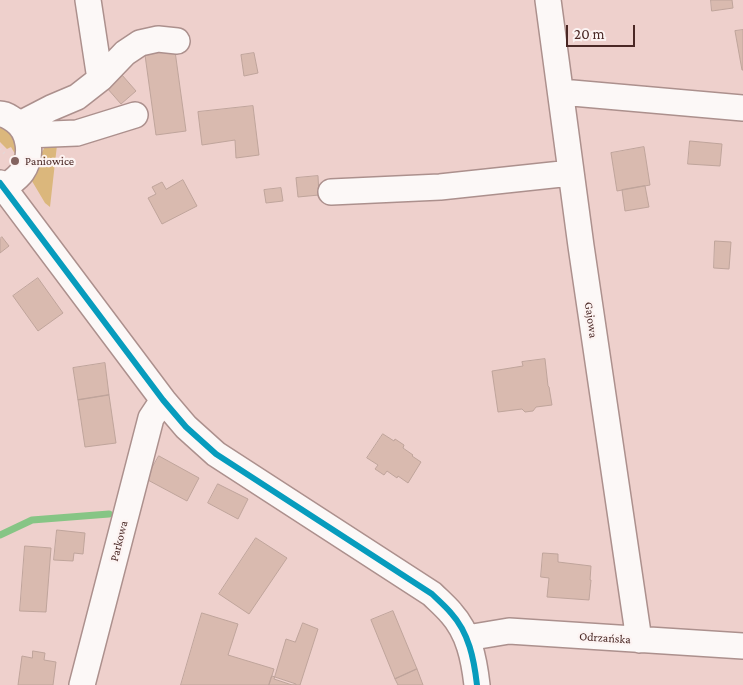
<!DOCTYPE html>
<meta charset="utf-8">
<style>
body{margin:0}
#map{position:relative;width:743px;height:685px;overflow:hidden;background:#eed0cc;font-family:"Crimson Pro",serif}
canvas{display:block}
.scale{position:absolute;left:566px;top:25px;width:69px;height:22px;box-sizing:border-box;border:2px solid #4a2825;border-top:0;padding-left:6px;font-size:15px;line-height:18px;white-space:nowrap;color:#4a2825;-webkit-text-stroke:4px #fcf3f2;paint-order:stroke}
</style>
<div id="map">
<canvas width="743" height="685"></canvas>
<div class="scale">20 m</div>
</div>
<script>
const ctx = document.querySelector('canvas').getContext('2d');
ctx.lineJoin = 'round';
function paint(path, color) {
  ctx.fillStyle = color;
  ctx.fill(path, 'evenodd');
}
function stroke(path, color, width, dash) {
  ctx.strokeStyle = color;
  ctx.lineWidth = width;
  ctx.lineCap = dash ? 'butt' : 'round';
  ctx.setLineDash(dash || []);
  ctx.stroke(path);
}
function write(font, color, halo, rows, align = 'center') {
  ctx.font = font + ' "Crimson Pro",serif';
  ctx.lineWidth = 4.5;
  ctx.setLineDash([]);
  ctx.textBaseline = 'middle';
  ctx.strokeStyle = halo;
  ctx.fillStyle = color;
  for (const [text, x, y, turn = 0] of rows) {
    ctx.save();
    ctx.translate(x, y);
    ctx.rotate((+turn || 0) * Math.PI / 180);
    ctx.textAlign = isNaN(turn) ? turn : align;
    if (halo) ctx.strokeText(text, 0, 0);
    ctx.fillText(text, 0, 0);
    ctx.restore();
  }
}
const green = new Path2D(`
 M0,121L17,130L18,166L12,156L15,154L11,147L7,149L0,142Z
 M47,143L57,145L50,207L45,203L29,176Z`);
const stream = new Path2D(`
 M0,535L32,520L109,514`);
const building = new Path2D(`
 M711,0H732L733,8L712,11Z
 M743,30V70H742L735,31Z
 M175,51L186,131L156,135L145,55Z
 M254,53L258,73L244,76L241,55Z
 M122,75L136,91L121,104L107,88Z
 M253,106L259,155L236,158L235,140L202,145L198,112Z
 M690,141L722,144L720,166L688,164Z
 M644,147L650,185L617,191L611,153Z
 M318,176L319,195L298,197L296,178Z
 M183,180L197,206L162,224L148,198L156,194L152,187L162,182L166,189Z
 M645,186L649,207L625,211L622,190Z
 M281,188L283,201L266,203L264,190Z
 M2,237L9,246L0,253V239Z
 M715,241L731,242L729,269L714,268Z
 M38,278L63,313L38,331L13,296Z
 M545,359L548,386L549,387L552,405L536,407L533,411L525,412L522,409L498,412L492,371L523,366L522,362Z
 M105,363L109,395L78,400L73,368Z
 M109,395L116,443L85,447L78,400Z
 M383,434L394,441L395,439L404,445L403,448L413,455L412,456L421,462L408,483L398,476L397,478L387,471L384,475L375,469L378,465L367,458Z
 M159,456L199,478L187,501L146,479Z
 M218,484L248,499L238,519L208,503Z
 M57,530L85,533L83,554L74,553L73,561L54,560Z
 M256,538L287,558L249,614L219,594Z
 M25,546L51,548L46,612L20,611Z
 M543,553L558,554V562L591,566L590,580H591L589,600L547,597L549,578L541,577Z
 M393,611L417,669L395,679L371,620Z
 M202,613L238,624L228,655L274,669L269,685H181Z
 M303,623L318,629L300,685H292L274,679L286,639L295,642Z
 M33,651L45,653L44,660L56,662L53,685H18L22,656L32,658Z
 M417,669L423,685H398L395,679Z
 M272,676L296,684V685H269Z`);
const path = new Path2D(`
 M0,149L5,154`);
const minor = new Path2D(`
 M88,0L100,79
 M548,0L581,246L639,640
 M561,92L743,108
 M0,114C6,114 9,117 14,120C30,131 33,156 22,172C18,178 10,183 4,188
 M20,124L51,108L77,97L100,79L125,53L140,43L158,39L177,41
 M26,135L77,133L135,115
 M0,183L163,400L186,427L216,454L432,594C438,600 445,606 451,613C469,633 474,659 477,685
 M331,192L440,187L571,173
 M467,638L509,631L743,646
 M82,685L151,418L163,400`);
const bus1 = new Path2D(`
 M0,183L163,400L186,427L216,454L432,594C438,600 445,606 451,613C469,633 474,659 477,685`);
const markers = [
 [15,161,5,"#83635f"]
];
const poiNames = [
 ["Paniowice",25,161]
];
const streetNames = [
 ["Gajowa",591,320,82],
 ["Parkowa",119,541,-76],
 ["Odrzańska",605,638,4]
];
paint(green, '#dbb77c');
stroke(stream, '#86c585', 7);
paint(building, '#d9baaf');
stroke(building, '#bfa49b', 1);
stroke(minor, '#ac908d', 28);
stroke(path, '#e3d9d8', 3, [1, 4]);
stroke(minor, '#fcf8f7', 25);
stroke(bus1, '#079cbd', 6);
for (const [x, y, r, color] of markers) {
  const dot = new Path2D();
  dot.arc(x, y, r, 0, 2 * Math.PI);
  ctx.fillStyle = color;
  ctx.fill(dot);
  stroke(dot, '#fcf3f2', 2);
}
write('12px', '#4a2825', '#fcf3f2', poiNames, 'left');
write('12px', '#4a2825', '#fcf3f2', streetNames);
</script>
